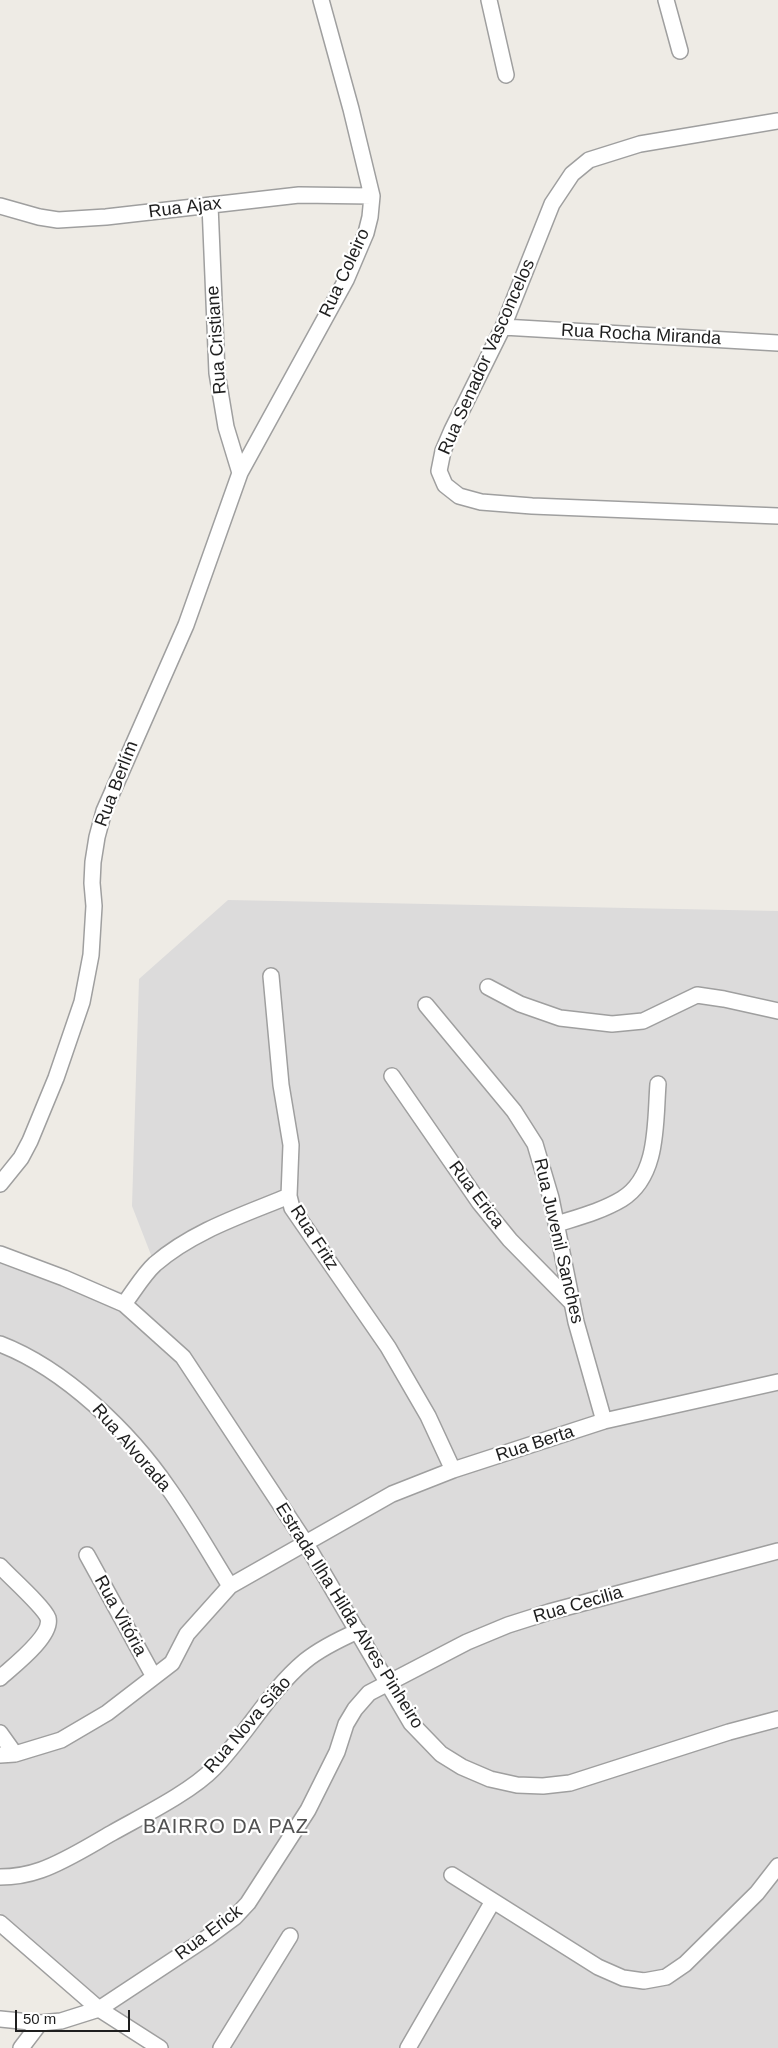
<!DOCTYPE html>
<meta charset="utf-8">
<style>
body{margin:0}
#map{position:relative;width:778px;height:2048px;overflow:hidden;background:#eeebe5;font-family:Arial,sans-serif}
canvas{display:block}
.scale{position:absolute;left:15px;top:2010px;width:115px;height:22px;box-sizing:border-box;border:2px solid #1e1e1e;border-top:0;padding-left:6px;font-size:15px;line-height:18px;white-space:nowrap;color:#1e1e1e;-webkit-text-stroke:4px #fff;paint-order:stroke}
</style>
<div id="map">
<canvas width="778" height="2048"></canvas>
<div class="scale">50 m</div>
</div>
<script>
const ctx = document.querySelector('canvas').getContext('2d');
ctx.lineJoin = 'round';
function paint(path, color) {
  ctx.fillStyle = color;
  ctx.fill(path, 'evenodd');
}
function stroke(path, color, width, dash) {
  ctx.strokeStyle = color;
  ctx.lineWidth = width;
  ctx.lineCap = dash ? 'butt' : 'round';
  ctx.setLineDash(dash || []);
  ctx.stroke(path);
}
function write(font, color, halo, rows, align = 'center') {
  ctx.font = font + ' Arial,sans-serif';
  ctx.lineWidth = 4.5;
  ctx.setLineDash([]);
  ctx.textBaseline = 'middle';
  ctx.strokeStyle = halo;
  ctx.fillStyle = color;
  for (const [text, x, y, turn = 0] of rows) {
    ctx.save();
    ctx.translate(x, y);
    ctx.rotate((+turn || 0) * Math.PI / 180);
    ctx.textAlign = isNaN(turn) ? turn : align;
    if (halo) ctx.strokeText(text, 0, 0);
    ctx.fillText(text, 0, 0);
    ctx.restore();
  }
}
const residential = new Path2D(`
 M228,900L778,911V2048H158L133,2033L0,1913V1250L130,1295L153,1260L132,1206L139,979Z`);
const street = new Path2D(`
 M489,0L506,75
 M666,0L680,51
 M778,121L640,144L589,160L572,174L552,204L503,327L452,430L443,451L439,471L445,485L459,496L481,502L532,506L778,516
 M210,205L217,373L226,427L240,473
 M0,206L39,217L58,220L106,217L299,195L372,196
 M503,327L778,343
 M271,976L281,1085L291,1145L289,1196L292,1208L388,1347L428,1416L453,1470
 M488,987L520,1004L560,1018L612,1024L643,1021L697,995L724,999L778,1011
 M426,1005L514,1111L535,1144L551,1198L576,1322L604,1421
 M392,1076L479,1202L510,1240L572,1303
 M0,1184L21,1158L30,1141L56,1078L82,1002L91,955L94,906L92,883L93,862L97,837L104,811L186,625L240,473L346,280L366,233L370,217L372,196L351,109L321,0
 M557,1224C579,1217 602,1211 622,1199C659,1176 655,1122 658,1084
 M0,1254L64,1278L124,1304L183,1357L305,1542L411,1723L441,1754L462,1767L490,1779L517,1785L543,1786L570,1783L729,1732L778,1719
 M124,1304C134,1291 143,1275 155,1264C193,1231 243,1215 289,1196
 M0,1344C65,1369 130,1432 169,1489C191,1520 210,1554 230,1586
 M87,1555L154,1677
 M0,1566C10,1577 44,1607 48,1618C53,1636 12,1667 0,1678
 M0,1733L15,1754
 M0,1755L15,1754L61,1740L107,1713L172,1663L187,1634L230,1586L392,1494L453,1470L604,1421L778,1382
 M452,1875L598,1967L623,1978L644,1981L666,1977L685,1964L757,1893L778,1866
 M0,1877C14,1877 27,1875 41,1870C66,1861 89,1846 112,1833C142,1816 191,1792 214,1768C247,1734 269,1691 305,1661C321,1648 340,1639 358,1631
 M0,1923L99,2009L160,2048
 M0,2019L40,2023L61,2021L99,2009L208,1937L235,1917L248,1903L308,1810L337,1752L346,1724L355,1709L369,1693L467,1642L508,1625L549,1612L778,1551
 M21,2048L40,2023
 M221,2048L290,1936
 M408,2048L493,1901`);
const streetNames = [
 ["Rua Ajax",185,208,-7],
 ["Rua Coleiro",345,273,-65],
 ["Rua Rocha Miranda",641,335,3],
 ["Rua Cristiane",217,340,-94],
 ["Rua Senador Vasconcelos",487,357,-66],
 ["Rua Berlím",117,784,-69],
 ["Rua Erica",476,1195,53],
 ["Rua Fritz",314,1238,57],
 ["Rua Juvenil Sanches",558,1241,77],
 ["Rua Berta",535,1444,-18],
 ["Rua Alvorada",131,1448,49],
 ["Rua Cecilia",578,1605,-16],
 ["Rua Vitória",120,1616,61],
 ["Estrada Ilha Hilda Alves Pinheiro",349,1616,58],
 ["Rua Nova Sião",248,1725,-49],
 ["Rua Erick",209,1933,-37]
];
const quarterNames = [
 ["BAIRRO DA PAZ",226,1827]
];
paint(residential, '#dcdbdb');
stroke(street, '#9f9f9f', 18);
stroke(street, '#fff', 15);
write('18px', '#1e1e1e', '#fff', streetNames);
ctx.letterSpacing = '1px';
write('20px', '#515151', '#fff', quarterNames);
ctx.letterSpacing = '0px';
</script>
